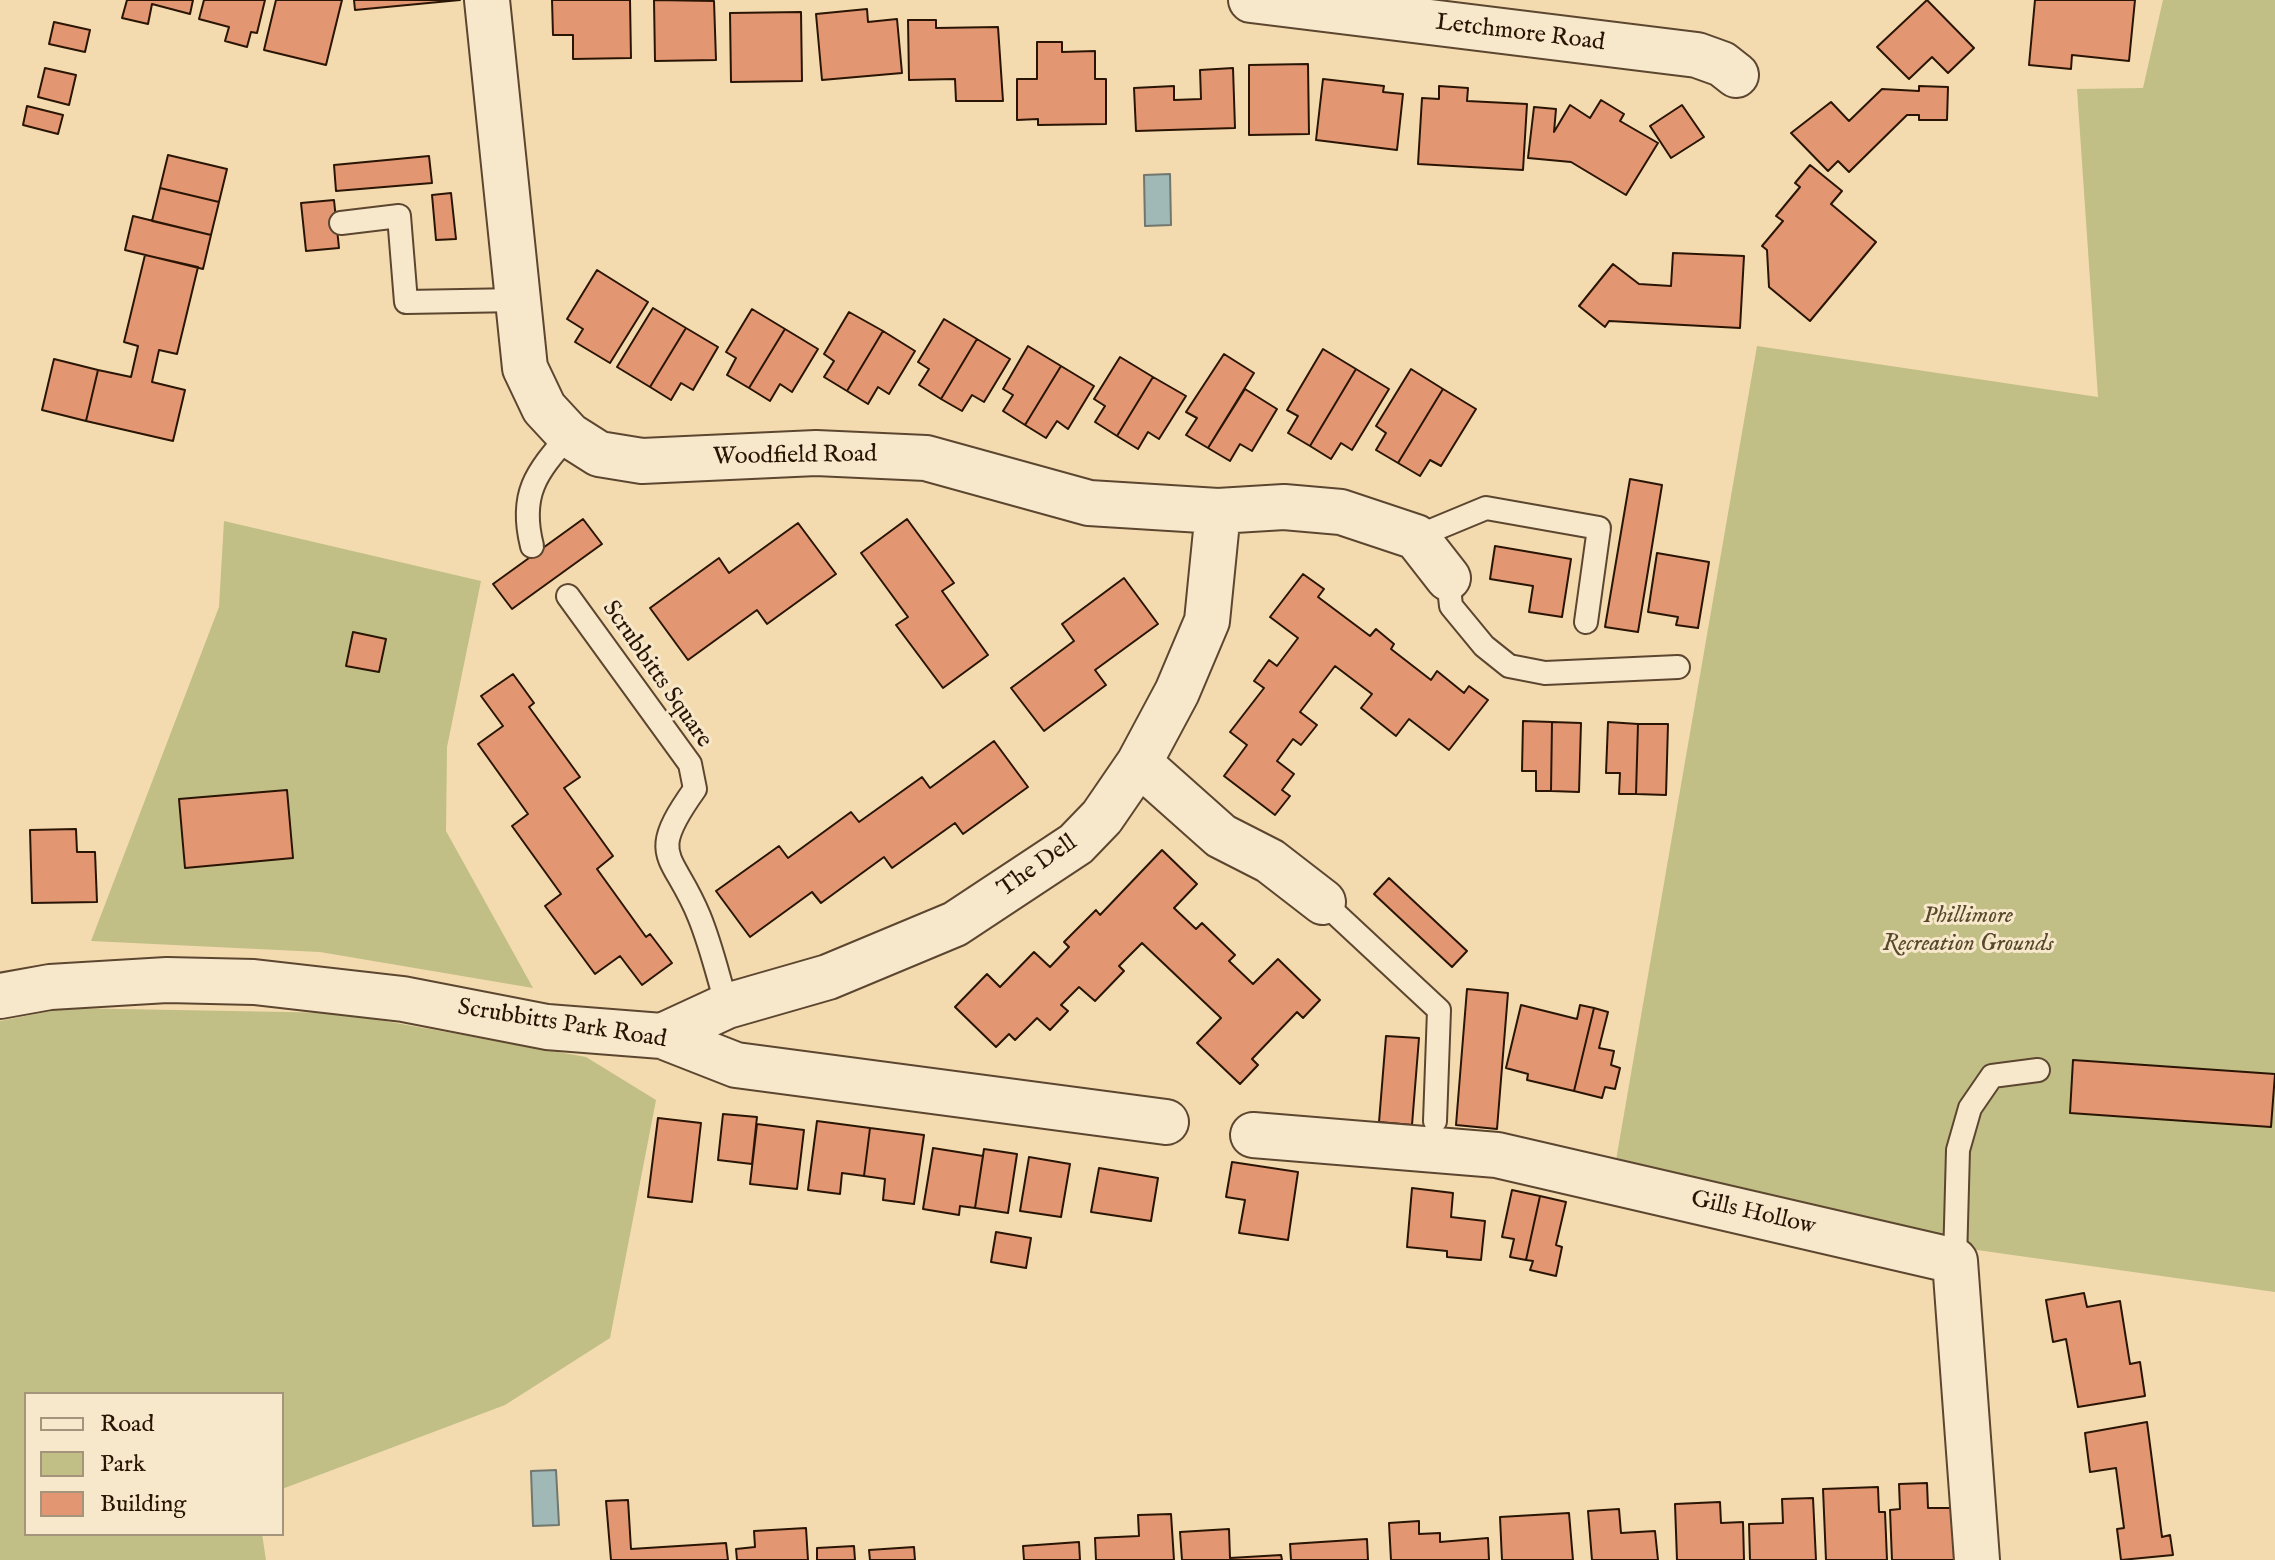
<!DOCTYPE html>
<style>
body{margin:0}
#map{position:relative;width:2275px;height:1560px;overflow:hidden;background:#f3dbaf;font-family:"IM FELL English",serif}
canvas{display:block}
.legend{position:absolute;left:24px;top:1392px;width:260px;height:144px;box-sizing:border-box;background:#f7e8cb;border:2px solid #a5947c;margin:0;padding:10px 14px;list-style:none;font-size:24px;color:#2a1505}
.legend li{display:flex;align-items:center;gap:16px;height:40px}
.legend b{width:40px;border:2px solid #a5947c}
</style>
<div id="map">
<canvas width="2275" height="1560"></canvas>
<ul class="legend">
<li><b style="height:10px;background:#f7e8cb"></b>Road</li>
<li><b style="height:22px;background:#c1be86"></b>Park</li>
<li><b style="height:22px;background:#e29772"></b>Building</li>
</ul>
</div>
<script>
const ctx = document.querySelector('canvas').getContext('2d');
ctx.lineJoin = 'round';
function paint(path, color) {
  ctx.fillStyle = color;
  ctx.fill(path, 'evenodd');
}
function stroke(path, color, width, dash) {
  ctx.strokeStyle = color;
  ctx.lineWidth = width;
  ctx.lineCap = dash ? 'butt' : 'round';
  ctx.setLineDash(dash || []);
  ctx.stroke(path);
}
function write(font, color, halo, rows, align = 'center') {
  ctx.font = font + ' "IM FELL English",serif';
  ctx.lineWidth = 6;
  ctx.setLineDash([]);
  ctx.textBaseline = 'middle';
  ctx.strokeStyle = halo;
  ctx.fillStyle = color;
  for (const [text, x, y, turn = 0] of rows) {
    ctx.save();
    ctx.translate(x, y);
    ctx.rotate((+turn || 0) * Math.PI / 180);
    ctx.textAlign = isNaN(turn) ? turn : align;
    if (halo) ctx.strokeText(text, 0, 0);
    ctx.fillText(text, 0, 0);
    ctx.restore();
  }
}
const green = new Path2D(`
 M2163,0H2275V1292L1963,1248L1615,1166L1757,346L2098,397L2077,89L2143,88Z
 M224,521L481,581L447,747L446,831L533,988L320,952L91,941L219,607Z
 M66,1008L340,1013L586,1057L656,1100L610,1338L505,1405L282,1489V1394H26V1534H262L266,1560H0V1021Z`);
const water = new Path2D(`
 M1170,174L1171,225L1145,226L1144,175Z
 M556,1470L559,1525L533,1526L531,1471Z`);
const building = new Path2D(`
 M127,0H193L190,14L152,4L148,24L122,18Z
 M204,0H265L257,33L251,32L247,47L225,41L229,27L199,19Z
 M276,0H342L326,65L264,50Z
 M354,0H460L355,10Z
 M552,0H630L631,58L573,59V35H553Z
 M654,0L714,1L716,60L655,61Z
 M1927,0L1974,48L1948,73L1932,57L1909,79L1877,47Z
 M2035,0H2135L2129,61L2072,55L2071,69L2029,65Z
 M867,9L868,22L897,19L902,73L822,80L816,14Z
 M801,12L802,81L731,82L730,13Z
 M908,20H936V28L998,27L1003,101H956L955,79L909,80Z
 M54,22L90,30L85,52L49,44Z
 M1037,42H1062V52L1095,51V79H1106V124L1038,125V119L1017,120V79H1037Z
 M1308,64L1309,134L1249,135V65Z
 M45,68L76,75L69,105L38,97Z
 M1233,68L1235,128L1136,131L1134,88L1174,86V100L1201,99L1200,70Z
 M1323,79L1384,86L1383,92L1403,94L1397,150L1316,140Z
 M1439,86L1468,88L1467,101L1527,104L1523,170L1418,164L1422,98L1439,99Z
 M1919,86L1948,87L1947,120H1919V115H1907L1849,172L1838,161L1828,171L1791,133L1831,102L1849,121L1882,89L1919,91Z
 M1601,100L1624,114L1620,121L1658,143L1626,195L1571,162L1528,158L1534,107L1556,109L1554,132L1570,105L1590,118Z
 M1682,105L1704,137L1671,158L1650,126Z
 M27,106L63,115L58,134L23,125Z
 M168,155L227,169L219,202L160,188Z
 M429,156L432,183L336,191L334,165Z
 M1810,165L1842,191L1831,204L1876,242L1810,321L1769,287L1767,250L1762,246L1783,221L1776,216L1800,187L1795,183Z
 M160,188L219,202L211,235L152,221Z
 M451,193L456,239L436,240L432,195Z
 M334,200L339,248L306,251L301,203Z
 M133,216L211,235L203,269L125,250Z
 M1673,253L1744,256L1740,328L1609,321L1605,327L1579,306L1613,264L1639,284L1671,286Z
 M145,255L198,267L177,354L159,350L152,382L185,390L173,441L86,421L98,370L131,377L138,346L124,342Z
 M597,270L648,302L610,363L575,342L583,329L567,319Z
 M653,308L686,328L650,387L617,367Z
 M752,309L785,329L749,388L727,375L736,358L726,352Z
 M849,312L883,331L847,391L824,377L834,361L824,354Z
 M944,319L977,339L941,399L919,385L929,369L918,362Z
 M686,328L718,347L693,390L681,383L671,400L650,387Z
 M785,329L818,349L792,392L780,384L770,401L749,388Z
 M883,331L915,351L889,394L878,387L868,404L847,391Z
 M977,339L1010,359L984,402L972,395L962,411L941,399Z
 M1028,346L1061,366L1025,425L1003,411L1013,395L1003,389Z
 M1323,349L1356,369L1310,446L1288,433L1298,416L1287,410Z
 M1224,354L1254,373L1208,448L1186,435L1197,418L1186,412Z
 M1120,357L1153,377L1117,436L1095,422L1105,406L1094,399Z
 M54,359L98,370L86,421L42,410Z
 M1061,366L1094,386L1068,429L1057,421L1046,438L1025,425Z
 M1356,369L1389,389L1352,450L1341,443L1331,459L1310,446Z
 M1411,369L1443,389L1398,463L1376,450L1386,433L1376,426Z
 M1153,377L1186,396L1159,439L1148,432L1138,449L1117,436Z
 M1245,389L1277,409L1252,451L1240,444L1230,461L1208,448Z
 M1443,389L1476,409L1441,466L1430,460L1420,476L1398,463Z
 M1630,479L1662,485L1638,632L1605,627Z
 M583,519L602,544L512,609L493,584Z
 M907,519L954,583L942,591L988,655L943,688L896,625L908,617L861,553Z
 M798,523L836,574L767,624L757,610L688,660L650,608L719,558L729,573Z
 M1495,546L1571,559L1562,617L1529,612L1533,586L1490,579Z
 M1657,553L1709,562L1698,628L1676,625L1678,617L1648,612Z
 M1303,574L1324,589L1318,597L1370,636L1376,629L1394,644L1391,649L1431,680L1437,671L1464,693L1469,686L1488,700L1449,750L1409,719L1396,736L1361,708L1372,694L1335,666L1300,712L1317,725L1301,745L1293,739L1277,761L1294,774L1282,790L1290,796L1275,815L1224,776L1247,745L1230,732L1264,688L1254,681L1269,660L1277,666L1298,638L1270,617Z
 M1124,578L1158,624L1095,670L1106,685L1044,731L1011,688L1074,641L1062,624Z
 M353,632L386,639L379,672L346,666Z
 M513,674L534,703L529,707L580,777L564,788L613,856L597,869L646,937L650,934L672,963L642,985L620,956L595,974L545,906L561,894L512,826L528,814L478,744L503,726L481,696Z
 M1523,721L1552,722L1551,791H1536V771H1522Z
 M1552,722L1581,723L1579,792L1551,791Z
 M1608,722L1638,724L1636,794H1619L1620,773H1606Z
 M1638,724H1668L1666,795L1636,794Z
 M994,741L1028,787L963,834L955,823L892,868L884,857L821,903L812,892L750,937L716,891L779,846L788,858L851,812L859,822L922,777L930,788Z
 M287,790L293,858L185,868L179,799Z
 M76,829L77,852H95L97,902L32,903L30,830Z
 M1162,850L1197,884L1174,908L1196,929L1202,923L1235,955L1229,961L1253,984L1278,959L1320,1000L1303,1018L1297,1012L1252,1059L1258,1065L1240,1084L1197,1043L1221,1018L1142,943L1119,966L1124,971L1095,1001L1079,987L1061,1005L1068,1011L1050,1030L1037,1018L1015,1040L1009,1034L996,1047L955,1007L987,974L1000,987L1034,952L1050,967L1069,947L1064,942L1096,910L1100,915Z
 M1389,878L1467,951L1452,967L1374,894Z
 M1467,989L1508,993L1497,1129L1456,1125Z
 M1521,1005L1577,1019L1580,1005L1594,1008L1574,1091L1527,1080L1528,1074L1506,1068Z
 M1594,1008L1608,1012L1599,1048L1614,1051L1611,1065L1620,1068L1615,1089L1605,1087L1602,1098L1574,1091Z
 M1386,1036L1419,1038L1412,1125L1379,1122Z
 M2073,1060L2275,1074L2271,1127L2070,1113Z
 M723,1114L757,1117L752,1164L718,1160Z
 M658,1118L701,1123L692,1202L648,1197Z
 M817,1121L870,1128L864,1176L842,1173L840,1194L808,1190Z
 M757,1124L804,1130L797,1189L750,1184Z
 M870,1128L924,1135L914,1204L883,1200L885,1179L864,1176Z
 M933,1148L983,1156L975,1208L960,1206L959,1215L923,1209Z
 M984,1149L1017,1154L1008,1213L975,1208Z
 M1029,1157L1070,1164L1061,1217L1020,1211Z
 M1232,1162L1298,1172L1288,1240L1239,1233L1245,1200L1226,1197Z
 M1099,1168L1158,1178L1151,1221L1091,1212Z
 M1412,1188L1453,1193L1451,1217L1485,1221L1481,1260L1447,1257V1251L1407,1247Z
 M1512,1190L1540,1196L1526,1260L1510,1257L1514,1239L1502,1237Z
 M1540,1196L1566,1202L1556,1245L1562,1247L1556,1276L1530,1270L1533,1261L1526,1260Z
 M996,1232L1031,1238L1026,1268L991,1262Z
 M2084,1293L2087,1307L2120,1301L2130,1364L2140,1362L2145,1396L2078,1407L2066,1339L2053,1342L2046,1300Z
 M2147,1422L2162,1537L2170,1535L2173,1555L2121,1560L2117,1529L2124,1528L2116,1468L2090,1472L2085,1433Z
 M1927,1483L1928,1508H1953L1954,1560H1892L1890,1510L1900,1509L1899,1484Z
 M1878,1487L1879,1512H1885L1887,1560H1826L1823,1489Z
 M1813,1498L1816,1560H1750L1749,1524L1783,1523L1782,1499Z
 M628,1500L631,1549L726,1543L728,1560H611L606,1501Z
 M1720,1502L1721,1523L1743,1522L1744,1560H1677L1675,1504Z
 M1619,1509L1621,1533L1655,1531L1658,1560H1592L1588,1511Z
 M1569,1513L1573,1560H1502L1500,1517Z
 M1171,1514L1174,1560H1096L1095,1538L1139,1536L1138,1515Z
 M1419,1521V1534L1440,1533V1542L1488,1538L1489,1560H1391L1389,1523Z
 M806,1528L808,1560H737L736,1549L755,1547L754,1531Z
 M1229,1529L1230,1558L1281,1555L1282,1560H1182L1180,1532Z
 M1367,1539L1368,1560H1291L1290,1544Z
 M1079,1542L1080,1560H1024L1023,1546Z
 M854,1546L855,1560H817V1548Z
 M914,1547L915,1560H870L869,1550Z`);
const service = new Path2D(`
 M341,223L399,216L406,302L518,300
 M1416,537L1486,508L1599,528L1586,622
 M532,546C519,494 536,473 569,435
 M1448,578L1451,606L1484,646L1509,666L1545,673L1678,667
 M568,596L690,764L695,789C645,859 673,852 699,916C711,945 718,976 727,1006
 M1323,902L1439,1010L1435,1121
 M1955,1261L1958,1150L1970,1108L1992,1076L2038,1070`);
const minor = new Path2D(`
 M487,0L525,368L544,408L569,435L599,454L642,461L816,453L926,458L1089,503L1218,511L1284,507L1341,512L1416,537L1448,578
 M1251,0L1697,55L1722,64L1736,75
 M1139,763L1221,836L1270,861L1323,902
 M0,996L50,987L167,980L254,982L403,999L547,1027L662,1036L736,1065L1166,1122
 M662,1036L727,1006L828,977L955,924L1076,844L1102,817L1139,763L1177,692L1207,621L1218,511
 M1253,1135L1497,1155L1955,1261L1977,1560`);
const streetNames = [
 ["Letchmore Road",1520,34,7],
 ["Woodfield Road",795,457,-1],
 ["Scrubbitts Square",656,675,55],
 ["The Dell",1038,867,-35],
 ["Scrubbitts Park Road",562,1025,9],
 ["Gills Hollow",1753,1214,13]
];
const parkNames = [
 ["Phillimore",1968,917],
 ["Recreation Grounds",1968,945]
];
paint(green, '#c1be86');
paint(water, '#a0b8b6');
stroke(water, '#71776f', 2);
paint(building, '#e29772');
stroke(building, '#2a1505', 2);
stroke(service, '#5c4630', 26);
stroke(minor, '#5c4630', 48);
stroke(service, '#f7e8cb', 22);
stroke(minor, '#f7e8cb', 44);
write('24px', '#2a1505', '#f7e8cb', streetNames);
write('italic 24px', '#57482c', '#f7e8cb', parkNames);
</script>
